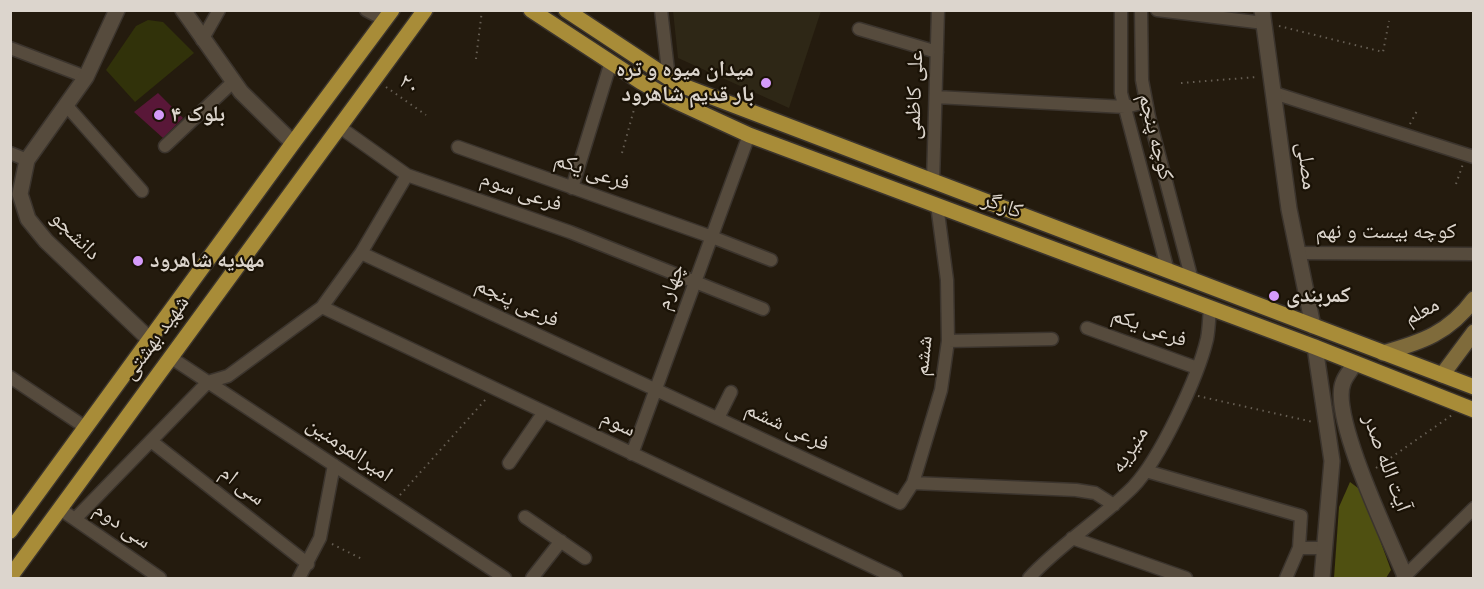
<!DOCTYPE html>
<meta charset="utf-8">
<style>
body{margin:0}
#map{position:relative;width:1484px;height:589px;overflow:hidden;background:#241b0e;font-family:Signika,sans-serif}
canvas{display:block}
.frame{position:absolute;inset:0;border:12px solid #dcd5cd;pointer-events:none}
</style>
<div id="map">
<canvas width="1484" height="589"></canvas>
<div class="frame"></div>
</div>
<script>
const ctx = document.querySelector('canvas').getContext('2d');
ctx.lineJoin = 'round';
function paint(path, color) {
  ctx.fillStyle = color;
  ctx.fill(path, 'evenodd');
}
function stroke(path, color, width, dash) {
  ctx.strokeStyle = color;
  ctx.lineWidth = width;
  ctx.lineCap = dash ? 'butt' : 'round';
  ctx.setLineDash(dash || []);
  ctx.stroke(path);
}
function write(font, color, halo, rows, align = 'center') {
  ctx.font = font + ' Signika,"Noto Naskh Arabic",sans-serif';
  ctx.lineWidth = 4.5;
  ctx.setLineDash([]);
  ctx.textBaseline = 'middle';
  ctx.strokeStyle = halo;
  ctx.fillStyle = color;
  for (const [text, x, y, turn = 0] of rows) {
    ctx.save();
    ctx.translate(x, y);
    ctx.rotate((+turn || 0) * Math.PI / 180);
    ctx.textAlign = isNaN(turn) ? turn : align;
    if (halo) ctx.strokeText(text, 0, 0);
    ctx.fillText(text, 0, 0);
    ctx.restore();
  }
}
const commercial = new Path2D(`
 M673,11H821L789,108L678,58Z`);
const green = new Path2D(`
 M148,20L163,22L194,53L135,102L106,70L136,26Z`);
const forest = new Path2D(`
 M1350,482L1362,491L1391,570L1386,578H1334L1339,507Z`);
const building = new Path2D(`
 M158,93L183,118L163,138L134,112Z`);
const path = new Path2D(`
 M1279,26L1383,52L1389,21
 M476,59L482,10
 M1181,83L1257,77
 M386,87L426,115
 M1410,124L1418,109
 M622,153L638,95
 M1456,184L1463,164
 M1198,396L1313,422
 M1376,468L1452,415
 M400,495L486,399
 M332,544L364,560`);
const minor = new Path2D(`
 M366,10L385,20
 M661,10L669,79
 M1121,10V93L1168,271
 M1141,10L1142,80L1149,117L1192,280
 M1157,10L1264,23
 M859,29L937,52
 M202,40L219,10
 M10,48L86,77
 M1274,93L1474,157
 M936,97L1125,107L1146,102
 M66,105L142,191
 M341,128L407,175L570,232L763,309
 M165,146L233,82
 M458,147L712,237L771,260
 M10,153L27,160
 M933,181L938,10
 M572,188L611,62
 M361,253L900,503L913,483L941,390L948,341L947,280L937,205
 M1298,253L1474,254
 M322,307L896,578
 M1087,328L1197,368
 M948,341L1052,339
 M170,357L505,578
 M10,377L85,427
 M718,418L731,392
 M151,441L308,564
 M632,454L749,135
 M509,463L544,412
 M1146,471L1301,516L1299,548
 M913,483L1076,490L1095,493L1114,505
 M60,509L160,578
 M525,517L585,558
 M75,519L208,382L228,376L322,307L361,253L407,175
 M1072,538L1186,578
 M1405,576L1474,508
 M299,578L320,538L334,465
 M532,578L561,541
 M1029,578C1060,544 1100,520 1133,487C1160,459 1198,377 1207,339C1209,329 1209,318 1210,307
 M1286,578L1299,548H1325`);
const tertiary = new Path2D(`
 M117,10L86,77L27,160L20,194L28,219L46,241L149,339
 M183,10L241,92L293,143
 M1262,10L1289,209L1313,326
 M1315,347L1332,461L1322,578
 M1355,363C1352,369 1345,376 1343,383C1330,416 1390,540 1405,576L1404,578`);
const secondary = new Path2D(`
 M1383,353C1422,342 1449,333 1474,299
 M1442,375L1474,332`);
const primary = new Path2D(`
 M531,10L641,82L673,100L749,135L1315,347L1474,410
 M566,10L678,84L1474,387
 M10,531L293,143L392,10
 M10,577L425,10`);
const markers = [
 [766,83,6,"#d59bfa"],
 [159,115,6,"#d59bfa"],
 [138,261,6,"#d59bfa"],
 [1274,296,6,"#d59bfa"]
];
const poiNames = [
 ["میدان میوه و تره",754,70,"right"],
 ["بار قدیم شاهرود",754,95,"right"],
 ["بلوک ۴",171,115],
 ["مهدیه شاهرود",150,261],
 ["کمربندی",1286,296]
];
const streetNames = [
 ["۲۰",409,85,35],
 ["علی کاظمی",915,95,-88],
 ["کوچه پنجم",1155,137,76],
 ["مصلی",1306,166,83],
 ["فرعی یکم",592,172,19],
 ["فرعی سوم",521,192,19],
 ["کارگر",1002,206,20],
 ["کوچه بیست و نهم",1386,232],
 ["دانشجو",75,236,45],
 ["چهارم",671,287,-70],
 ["فرعی پنجم",517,303,25],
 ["معلم",1422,312,-28],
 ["فرعی یکم",1149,328,20],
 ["شهید بهشتی",156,338,-54],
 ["ششم",924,356,-84],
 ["سوم",618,424,25],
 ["فرعی ششم",787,427,25],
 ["امیرالمومنین",349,450,34],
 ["منیریه",1130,450,-57],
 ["آیت الله صدر",1386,463,70],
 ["سی ام",242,486,38],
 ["سی دوم",122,526,35]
];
paint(commercial, '#2e2716');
paint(green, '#31320a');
paint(forest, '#4f5011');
paint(building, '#591738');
stroke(minor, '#3b342d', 15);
stroke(tertiary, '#3b342d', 18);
stroke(secondary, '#3b342d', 18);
stroke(primary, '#3b342d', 18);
stroke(path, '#665e53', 2, [1.5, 4.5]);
stroke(minor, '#564b3d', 12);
stroke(tertiary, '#564b3d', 15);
stroke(secondary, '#7f6b3b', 15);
stroke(primary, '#a88c38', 15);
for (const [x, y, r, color] of markers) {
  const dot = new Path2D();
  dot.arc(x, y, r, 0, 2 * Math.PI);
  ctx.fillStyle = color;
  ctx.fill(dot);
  stroke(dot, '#1a1206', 2);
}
write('bold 22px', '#dcd5cd', '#1a1206', poiNames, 'left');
write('22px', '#dcd5cd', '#1a1206', streetNames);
</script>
